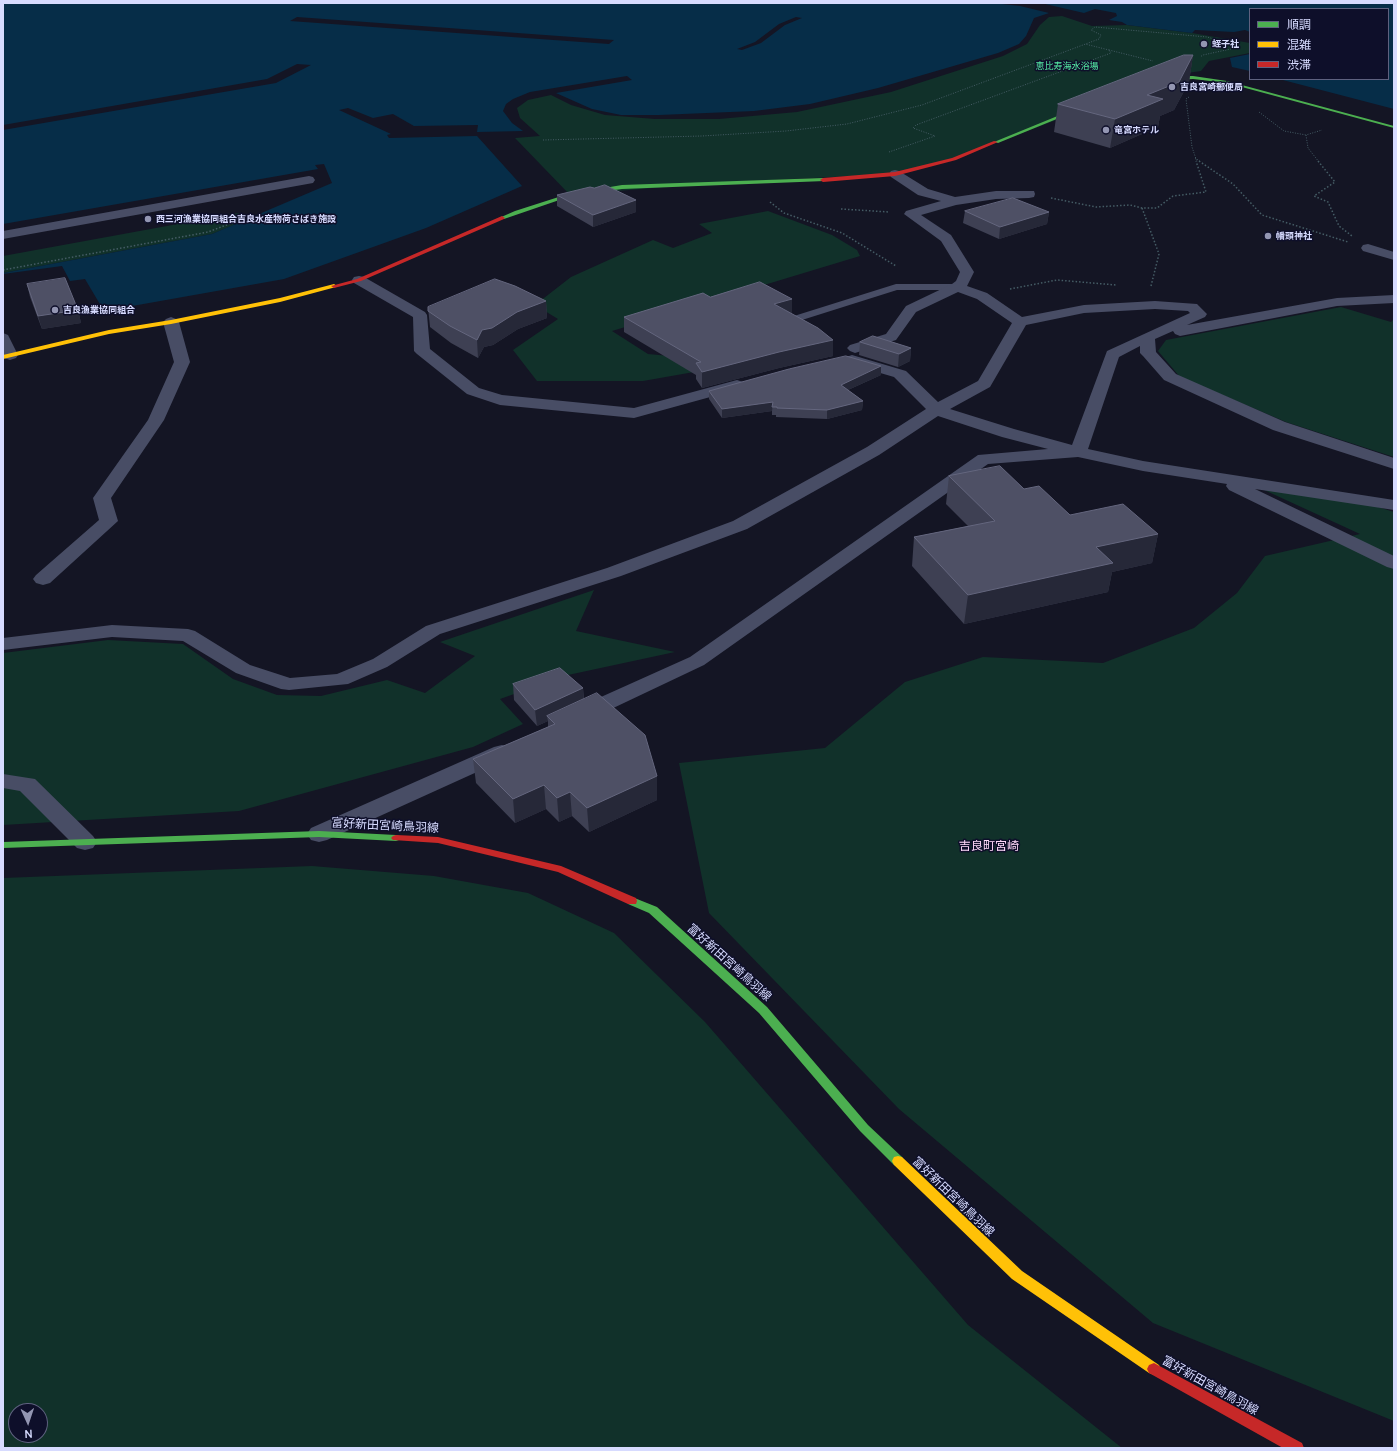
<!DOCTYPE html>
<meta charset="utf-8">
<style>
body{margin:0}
#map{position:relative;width:1397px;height:1451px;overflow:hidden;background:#141524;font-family:Manrope,"Noto Sans JP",sans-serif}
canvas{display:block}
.frame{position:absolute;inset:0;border:4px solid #d7dbff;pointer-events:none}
.legend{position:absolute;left:1249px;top:8px;width:140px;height:72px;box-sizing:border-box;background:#0e0f2a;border:1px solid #5e617f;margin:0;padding:5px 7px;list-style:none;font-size:12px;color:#d7dbff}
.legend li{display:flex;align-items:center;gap:8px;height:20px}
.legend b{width:20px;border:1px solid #5e617f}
.north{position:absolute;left:8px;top:1403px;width:40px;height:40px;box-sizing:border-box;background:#0e0f2a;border:1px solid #5e617f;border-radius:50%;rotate:177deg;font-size:11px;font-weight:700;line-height:16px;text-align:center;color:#d7dbff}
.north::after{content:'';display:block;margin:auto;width:14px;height:18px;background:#9396b2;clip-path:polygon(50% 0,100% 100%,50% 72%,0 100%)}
</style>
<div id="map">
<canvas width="1397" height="1451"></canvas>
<div class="frame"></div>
<ul class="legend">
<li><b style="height:5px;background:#4caf50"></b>順調</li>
<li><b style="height:5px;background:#ffc107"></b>混雑</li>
<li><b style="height:5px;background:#c62828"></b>渋滞</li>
</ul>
<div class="north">N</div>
</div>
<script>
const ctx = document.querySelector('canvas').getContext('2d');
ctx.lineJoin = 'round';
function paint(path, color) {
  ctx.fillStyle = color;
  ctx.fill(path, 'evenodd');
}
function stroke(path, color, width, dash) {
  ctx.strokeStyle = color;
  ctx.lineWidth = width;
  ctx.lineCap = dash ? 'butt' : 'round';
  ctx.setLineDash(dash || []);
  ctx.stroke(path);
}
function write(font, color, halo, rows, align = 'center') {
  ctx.font = font + ' Manrope,"Noto Sans JP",sans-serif';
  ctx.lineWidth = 3;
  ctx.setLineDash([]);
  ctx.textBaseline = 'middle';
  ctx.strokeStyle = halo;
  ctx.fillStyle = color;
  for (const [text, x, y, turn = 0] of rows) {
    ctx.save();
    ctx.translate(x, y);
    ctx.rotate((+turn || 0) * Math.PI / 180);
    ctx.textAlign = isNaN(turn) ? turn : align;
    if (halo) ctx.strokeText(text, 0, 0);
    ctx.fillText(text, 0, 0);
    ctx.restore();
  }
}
const green = new Path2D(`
 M1062,16L1092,26L1127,25L1192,33L1250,43V53L1209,61L1201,71L1174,75L954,159L895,174L712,183L570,195L515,138L540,136L520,118L517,108L528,100L551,95L571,105L605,115L655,119H719L797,112L891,92L1003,56L1027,44L1040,25L1049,17Z
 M768,211L832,235L857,250L860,256L612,331L648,354L745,363L643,381H537L513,350L558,319L535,305L571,277L653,240L673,248L712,233L699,224Z
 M238,213L248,219L212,234L3,273V256Z
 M1341,307L1391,322L1394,319V457L1286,422L1180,377L1158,351L1166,340Z
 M1262,489L1375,506L1394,512V1421L1153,1323L899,1109L709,913L679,763L825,748L905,682L983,657L1103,663L1194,628L1237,593L1265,556L1360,534Z
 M594,590L576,631L675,652L568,675L500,699L523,724L473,747L239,811L3,825V653L108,640L183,644L233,679L277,695L321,696L387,680L425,693L475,656L440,642Z
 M312,866L434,876L528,893L614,933L705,1022L968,1325L1122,1448H3V878ZM16,1411H40V1435H16Z`);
const water = new Path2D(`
 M3,3H993L1020,6L1049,13L1034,18L1026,36L1019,44L998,53L878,88L810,104L754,111L659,115H621L592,109L556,93L632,80L627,76L530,92L513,99L506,104L503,111L512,123L523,131L477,132L478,125L414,126L393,114L373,118L348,108L339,110L391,134L387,135L389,138L477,136L522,186L426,228L284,279L104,311L85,279L70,281L62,266L3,274V273L212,234L332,183L324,164L315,165L318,169L3,224Z
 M1041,3H1394V109L1279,79H1388V9H1250V32L1245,30L1234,32L1195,30L1192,33L1127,25L1122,22L1109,20L1117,16L1116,13L1095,9L1084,13Z
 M1250,54V71L1232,67L1230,58Z`);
const pier = new Path2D(`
 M297,17L614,40L609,44L290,21Z
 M796,17L802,18L785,25L761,43L742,50L737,49L755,42L779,24Z
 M297,64L311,65L276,83L3,130V125L267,79Z`);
const pathFar1 = new Path2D(`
 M1109,50L1153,61
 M1189,97L1186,99L1192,147L1197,162
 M1259,112L1284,131L1306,135
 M543,140L702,136L786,131L847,124L922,105L1099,39L1101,35L1091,30L1095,27L1207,37L1240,47L1203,55L1200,57
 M889,152L935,136L913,128L916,125L1111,53L1109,50L1085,44
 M1195,158L1201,162
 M1319,162L1308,148L1306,135L1322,130`);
const path = new Path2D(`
 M1199,161L1233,184L1262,215L1348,242
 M1318,161L1335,182L1314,196L1328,202L1339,226L1352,236
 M1051,198L1096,207L1130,205L1142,208H1157L1173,196L1206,192L1196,161
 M770,202L784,213L842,233L896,266
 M1142,208L1159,254L1151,286
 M841,209L889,212
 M3,270L208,232L234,222
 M1010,289L1057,280L1116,285`);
const lane = new Path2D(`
 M896,284H957L962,287L957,290H897L802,320H794L793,318L794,316Z`);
const street = new Path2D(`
 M895,170L899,171L928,189L955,197L996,191H1034L1035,194L1034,197L1029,198L996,199L956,205L921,215L951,235L974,272L967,286L987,293L1022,317L1084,305L1155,301L1197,304L1207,314L1205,317L1187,325L1337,298L1394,295V303L1337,306L1180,336L1175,334L1173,331L1155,339L1156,352L1176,374L1285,422L1394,458V469L1273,430L1164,380L1143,356L1140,353V346L1119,357L1088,449L1143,461L1394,500V510L1255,489L1394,556V569L1387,567L1229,490L1226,486L1227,484L1143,471L1078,457L988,464L704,665L588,720L580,722L572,720L569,715L572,710L690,657L978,455L1048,449L1002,437L938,416L879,455L747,529L621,576L440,634L387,667L348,684L289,690L281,689L236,673L183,641L112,637L3,650V638L112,625L188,629L195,631L250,665L290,678L337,674L373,659L426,626L607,568L733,521L867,447L926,409L894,377L846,363L844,360L846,357L852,355L906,371L938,402L978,381L1012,323L977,299L958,292L916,312L896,340L855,353L850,351L847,348L850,345L886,334L906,306L952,284L956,281L960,272L941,241L904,214L906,211L941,201L918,195L891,177L889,174L891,171ZM1155,309L1188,311L1190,313L1107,351L1072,445L1014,429L950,409L990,387L1026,325L1084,313Z
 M309,176L313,177L315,180L313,183L3,239V231Z
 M1368,244L1394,252V260L1363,251L1361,248L1363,245Z
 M359,276L364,277L425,312L427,315L430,349L479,388L502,395L634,408L737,380L743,382L745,385L743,388L634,418L500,405L467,394L417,354L414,351L413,317L354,283L352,280L354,277Z
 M171,317L176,319L179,322L190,362L164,420L111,498L118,521L50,583L43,585L36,583L33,579L36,575L99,520L93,498L148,420L174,362L163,322L166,319Z
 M3,333L8,335L18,355L16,358L10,360L4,358L3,356Z
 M502,745L510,747L513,752L510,757L327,840L319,842L311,840L307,834L311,828L494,747Z
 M3,774L35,779L93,836L97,842L93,848L85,850L77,848L20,791L3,788Z`);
const fast = new Path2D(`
 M1176,76H1193L1227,81L1394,126V128L1227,83L1193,79L1159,81L1157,80Z
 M1082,106L1086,107L998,143L994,142Z
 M823,178L826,180L825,181L622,189L571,196L504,219L499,218L515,211L568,194L622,185Z
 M319,831L396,835L399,836L401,838L399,840L396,841L319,837L3,848V842Z
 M632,897L657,907L767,1007L868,1125L902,1157L904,1161L902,1165L898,1166L894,1165L860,1131L759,1013L649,913L628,904L627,901L628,898Z`);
const slow = new Path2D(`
 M334,284L337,286L336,287L280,302L171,324L109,334L3,359V355L109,330L171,320L280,298Z
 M898,1156L902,1157L1022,1271L1159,1365L1161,1369L1159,1373L1154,1375L1149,1373L1012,1279L894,1165L892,1161L894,1157Z`);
const jam = new Path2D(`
 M994,141L998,142L956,160L895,176L823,182L820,180L823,178L895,172L952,158Z
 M502,216L505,218L504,219L361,281L334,288L331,286L357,279Z
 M396,835L438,837L561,866L636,898L637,901L636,904H628L558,872L438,843L393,840L391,838L393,836Z
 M1154,1363L1302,1443L1304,1448H1283L1149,1373L1147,1369L1149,1365Z`);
const wall = new Path2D(`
 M1193,55L1189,82L1174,110L1160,116L1158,127L1110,148L1054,132L1058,104Z
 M557,195L636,212L593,227L557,206Z
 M965,211L1049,212L1047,224L999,239L963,223Z
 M27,284L78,310L81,323L42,329L30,297Z
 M710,297L792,314L833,356L779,368L702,388L696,379V375L624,332V317Z
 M546,301L547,318L518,329L493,345L484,347L478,358L451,343L430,327L428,307Z
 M873,336L911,348L910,361L898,367L859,355L860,342Z
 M881,375L848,390L863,401L862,410L827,419L776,417V415H772V411L722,418L709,399V391Z
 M949,476L1024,489L1070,515L1158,534L1152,563L1112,572L1108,592L964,624L912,566L914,537L968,526L946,504Z
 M513,684L583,688L584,699L657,800L589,832L572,816L559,822L546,809L515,823L476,783L473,759L548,727V721L537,726L514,700Z`);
const shadedWall = new Path2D(`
 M1193,55L1189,82L1174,110L1160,116L1158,127L1110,148L1115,119L1147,95Z
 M636,200V212L593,227V215Z
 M1049,212L1047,224L999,239L1000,227Z
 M792,299V314L774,304Z
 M546,301L547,318L518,329L493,345L484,347L478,358L477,340L482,330L517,312Z
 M78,310L81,323L42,329L38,316Z
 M833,340V356L779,368L702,388V372L779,352Z
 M911,348L910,361L898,367L899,354Z
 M881,366V375L841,393V385Z
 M863,401L862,410L827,419V410Z
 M773,402L772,411L722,418V409Z
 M1158,534L1152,563L1112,572L1108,592L964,624L968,595L1096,547Z
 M583,688L584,704L547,716L548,721L537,726L535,710Z
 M657,776V800L589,832L587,808Z
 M544,785L546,809L515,823L513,799Z
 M570,792L572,816L559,822L557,798Z`);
const building = new Path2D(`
 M1184,55H1193L1179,82L1147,95L1163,99L1115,119L1058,104Z
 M605,185L636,200L593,215L557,195L590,187L594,188Z
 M1013,198L1049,212L1000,227L965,211Z
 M65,278L78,310L38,316L27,284Z
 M495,279L515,286L546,301L517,312L492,328L482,330L477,340L450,326L428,311V307Z
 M760,282L792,299L774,304L818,328L833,340L779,352L702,372L696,363L701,362L624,317L703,293L710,297Z
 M873,336L911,348L899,354L860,342Z
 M846,356L881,366L841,385L863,401L827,410L777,408V407H772L773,402L722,409L709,391L789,369Z
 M1000,466L1024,489L1039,486L1070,515L1123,504L1158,534L1096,547L1113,563L968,595L914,537L995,521L949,476Z
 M560,668L583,688L535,710L513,684Z
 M597,693L645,735L657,776L587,808L570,792L557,798L544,785L513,799L473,759L555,724L547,716Z`);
const markers = [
 [1204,44,4,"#9396b2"],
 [1172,87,4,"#9396b2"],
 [1106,130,4,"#9396b2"],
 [148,219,4,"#9396b2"],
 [1268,236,4,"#9396b2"],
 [55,310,4,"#9396b2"]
];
const farPoinames = [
 ["蛭子社",1212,44],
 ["吉良宮崎郵便局",1180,87],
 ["竜宮ホテル",1114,130],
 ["西三河漁業協同組合吉良水産物荷さばき施設",156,219],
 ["幡頭神社",1276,236],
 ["吉良漁業協同組合",63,310]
];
const farParknames = [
 ["恵比寿海水浴場",1067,66]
];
const nearStreetnames = [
 ["富好新田宮崎鳥羽線",385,826,3],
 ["富好新田宮崎鳥羽線",729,963,42],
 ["富好新田宮崎鳥羽線",953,1197,44],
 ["富好新田宮崎鳥羽線",1210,1386,29]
];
const quarterNames = [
 ["吉良町宮崎",989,847]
];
paint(green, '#11312a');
paint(water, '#062d48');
paint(pier, '#141524');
stroke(pathFar1, '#455c65', 1, [1, 1.5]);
stroke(path, '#455c65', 1.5, [1.5, 2]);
paint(lane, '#484d65');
paint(street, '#484d65');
paint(fast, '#4caf50');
paint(slow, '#ffc107');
paint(jam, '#c62828');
paint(wall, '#3e4053');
paint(shadedWall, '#262838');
paint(building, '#4e5065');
stroke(building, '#64667e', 1);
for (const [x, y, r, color] of markers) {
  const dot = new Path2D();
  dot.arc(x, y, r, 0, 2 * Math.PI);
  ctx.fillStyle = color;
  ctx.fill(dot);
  stroke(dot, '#0e0f2a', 1.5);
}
write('bold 9px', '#d7dbff', '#0e0f2a', farPoinames, 'left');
write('9px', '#55eca5', '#0e0f2a', farParknames);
write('12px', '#d7dbff', '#0e0f2a', nearStreetnames);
write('12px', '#ffd9fa', '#0e0f2a', quarterNames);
</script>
